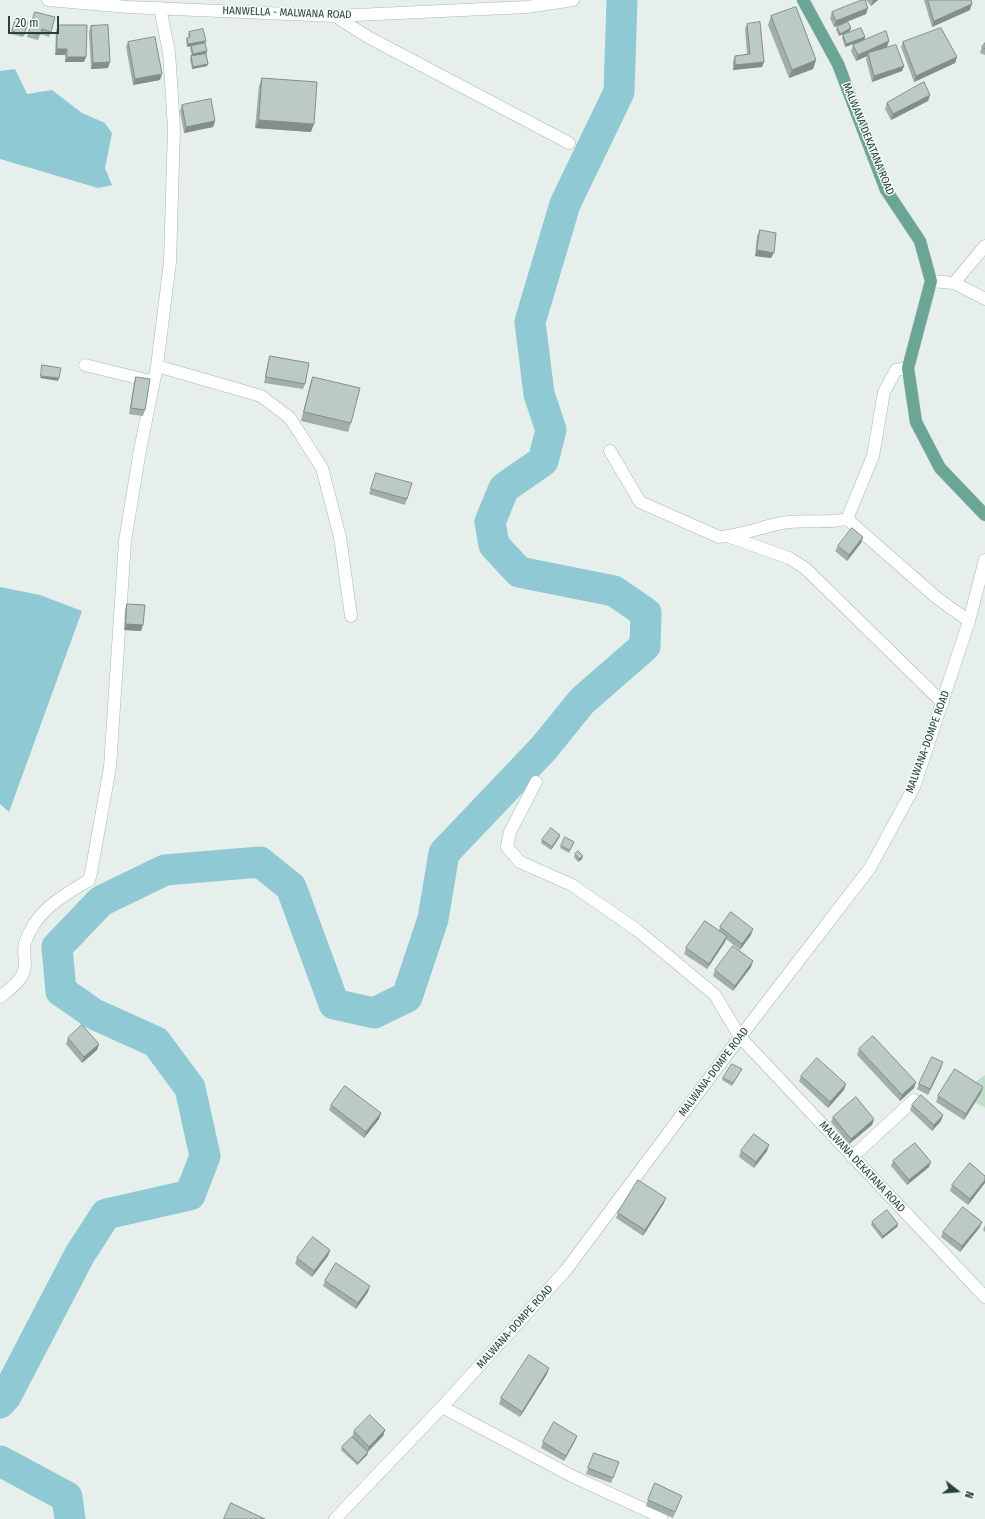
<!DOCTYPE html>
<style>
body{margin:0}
#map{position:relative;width:985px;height:1519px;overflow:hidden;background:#e6efeb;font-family:"Fira Sans Condensed",sans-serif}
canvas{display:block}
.north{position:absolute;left:937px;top:1471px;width:40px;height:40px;-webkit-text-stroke:3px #f7fbf9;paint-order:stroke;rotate:107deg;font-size:11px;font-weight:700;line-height:16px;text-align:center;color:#24423a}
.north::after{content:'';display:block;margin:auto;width:14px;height:18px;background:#24423a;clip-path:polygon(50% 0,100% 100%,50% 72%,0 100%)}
.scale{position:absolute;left:8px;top:16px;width:51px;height:18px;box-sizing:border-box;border:2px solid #24423a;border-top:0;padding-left:5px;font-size:12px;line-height:14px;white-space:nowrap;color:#24423a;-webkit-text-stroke:3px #f7fbf9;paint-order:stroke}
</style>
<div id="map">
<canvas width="985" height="1519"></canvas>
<div class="north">N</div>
<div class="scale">20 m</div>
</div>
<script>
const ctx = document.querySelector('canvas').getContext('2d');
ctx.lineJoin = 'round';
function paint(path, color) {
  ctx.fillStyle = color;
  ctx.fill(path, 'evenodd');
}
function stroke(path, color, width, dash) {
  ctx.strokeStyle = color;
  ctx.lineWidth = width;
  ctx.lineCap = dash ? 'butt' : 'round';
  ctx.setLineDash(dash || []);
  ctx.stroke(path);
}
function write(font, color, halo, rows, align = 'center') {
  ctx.font = font + ' "Fira Sans Condensed",sans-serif';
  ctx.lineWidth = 3;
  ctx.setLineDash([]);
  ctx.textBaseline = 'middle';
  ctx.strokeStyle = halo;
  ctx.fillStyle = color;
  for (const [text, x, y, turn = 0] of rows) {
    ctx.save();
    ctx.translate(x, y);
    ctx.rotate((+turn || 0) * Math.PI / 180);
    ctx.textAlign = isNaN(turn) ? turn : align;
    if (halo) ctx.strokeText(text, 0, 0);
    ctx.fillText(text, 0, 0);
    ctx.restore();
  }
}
const green = new Path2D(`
 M985,1075V1108L960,1093Z`);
const water = new Path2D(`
 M15,69L27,94L52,90L82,113L105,123L112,133L105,168L112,185L98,188L0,159V71Z
 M0,587L40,595L82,611L9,812L0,804Z`);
const river = new Path2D(`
 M0,1403L6,1396L80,1254L106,1214L190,1195L205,1156L190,1088L156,1042L94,1014L61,991L57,947L101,901L165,870L260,862L291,887L334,1004L374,1013L407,997L433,919L444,853L543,749L582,701L645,646L646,613L614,591L519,572L494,545L490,522L504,488L543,461L551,430L539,394L530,322L565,204L619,92L622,0
 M0,1461L67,1497L70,1519`);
const minor = new Path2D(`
 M48,0L128,7L335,16L527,7L573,0
 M335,16L368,37L569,143
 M931,281L954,283L985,299
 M954,283L985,246
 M85,365L150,381
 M157,366L261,396L290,418L322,468L340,537L351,616
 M610,451L640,502L719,537C740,536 761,527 782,523C802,519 825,524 847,519
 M847,519L873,456L884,392L896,370L908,368
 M847,519L937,598L969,621
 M730,537L789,558L805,568L943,703
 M536,782L510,832L507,847L520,862L572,885L637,930L715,995L740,1037L985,1297
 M0,997C10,989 25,979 25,964C25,958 23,949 25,943C36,910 61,897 89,880L91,873L110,767L125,541L140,450L157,366L170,262L174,128L169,52L160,8
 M852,1157L914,1100
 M442,1407L572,1476L661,1517
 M335,1519L442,1407L566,1270L740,1037L870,868L914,787L969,621L985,560`);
const major = new Path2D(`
 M803,0L838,64L886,190L920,241L931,281L908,368L916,422L940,468L985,515`);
const wall = new Path2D(`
 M866,0H878L871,6Z
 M924,0H971L970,10L932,27Z
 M35,12L51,32L49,37L40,34L38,40L27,37Z
 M832,12L866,14L834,27L830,18Z
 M771,16L816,60L813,69L789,78L768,25Z
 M16,18L28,22L23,37L11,34Z
 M747,24L764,62L762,67L733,70V61L735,56L747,54L745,29Z
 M58,25L86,57L84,62H65V55H55L56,31Z
 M91,26L108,68L91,69L89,32Z
 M837,27L850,31L839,36L836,30Z
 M189,32L205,43L207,51L206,54L207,66L192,69L190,59L191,56H192L190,49L191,46L187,47L186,40L187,38L189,37L188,35Z
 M843,35L865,37L864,40L845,47L842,38Z
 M128,42L160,80L133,85L126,47Z
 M903,42L957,57L955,63L914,82L901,47Z
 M985,43V55L980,53L982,47Z
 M853,45L887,47L881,49L904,66L902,71L872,82L866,59L867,56L856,61L851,51Z
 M262,78L311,132L255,128L259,86Z
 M930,95L928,101L891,120L885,109L887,103Z
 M182,105L215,121L213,127L184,133L180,111Z
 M760,230L771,258L755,256L757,236Z
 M270,356L305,384L303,389L264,383L268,362Z
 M136,377L145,410L143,416L129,414L134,383Z
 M313,377L351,423L348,432L301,421L310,385Z
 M376,473L407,499L405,505L369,494Z
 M863,537L861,543L847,561L835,551L838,546Z
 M127,604L143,625L141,631L124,630L125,610Z
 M560,835L559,838L551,850L541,843L542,840Z
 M573,845L569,853L560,848L561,846Z
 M575,854L582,859L578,862L574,857Z
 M720,927L751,935L740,950L726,939L725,942L707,969L684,954L686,948L719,930Z
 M751,967L733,991L713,976L715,970Z
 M68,1038L99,1044L97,1050L82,1063L66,1044Z
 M859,1049L914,1088L900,1101L857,1055Z
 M941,1068L928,1095L917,1089L919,1084Z
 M742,1069L732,1086L722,1080L723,1078Z
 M801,1076L844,1090L828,1108L799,1081Z
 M981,1093L964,1120L936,1102L938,1096Z
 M331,1105L381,1113L379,1119L364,1138L329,1110Z
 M912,1105L941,1121L932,1131L910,1110Z
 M833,1117L874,1119L872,1125L849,1144L831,1122Z
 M741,1151H767L754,1168L739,1157Z
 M893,1161L929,1167L907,1185L891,1166Z
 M985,1176L968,1205L950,1191L952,1185Z
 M664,1203L643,1236L616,1218L618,1213Z
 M872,1222L898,1224L897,1227L882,1239L871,1225Z
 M985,1225V1232L983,1230Z
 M980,1227L960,1252L941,1237L943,1232Z
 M330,1250L328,1256L312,1277L295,1264L297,1258Z
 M325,1281L368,1292L356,1309L323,1286Z
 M547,1374L520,1417L499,1404L501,1398Z
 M385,1430L383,1436L368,1452L367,1455L357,1465L341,1450L342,1447L352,1437L354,1431Z
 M577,1436L575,1441L564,1461L541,1448L543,1442Z
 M594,1453L619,1462L611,1483L586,1474Z
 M682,1496L673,1518L646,1506L648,1500Z`);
const shadedWall = new Path2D(`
 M873,0H878L871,6Z
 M972,4L970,10L932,27L934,21Z
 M868,8L866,14L834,27L836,21Z
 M851,28L850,31L839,36L840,34Z
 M865,37L864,40L845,47L846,44Z
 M206,41L205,43L187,47L188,44Z
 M889,41L887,47L868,55V53L867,56L856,61L858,55Z
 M57,49H67L65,55H55Z
 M207,51L206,54L192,56L193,54Z
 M67,57H86L84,62H65Z
 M957,57L955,63L914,82L916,76Z
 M816,60L813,69L789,78L792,70Z
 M110,62L108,68L91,69L93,63Z
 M764,62L762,67L733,70L735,65Z
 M208,64L207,66L192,69L193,67Z
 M904,66L902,71L872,82L874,76Z
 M162,74L160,80L133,85L135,79Z
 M930,95L928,101L891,120L893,114Z
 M259,120L314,124L311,132L255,128Z
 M215,121L213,127L184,133L186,127Z
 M757,250L774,253L771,258L755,256Z
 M41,376L59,378L58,381L40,378Z
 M863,537L861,543L847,561L849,555Z
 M126,624L143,625L141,631L124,630Z
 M560,835L559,838L551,850L552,847Z
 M583,856L582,859L578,862L579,859Z
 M753,929L751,935L740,950L742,944Z
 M727,936L725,942L707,969L709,964Z
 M753,961L751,967L733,991L735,986Z
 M99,1044L97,1050L82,1063L84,1057Z
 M943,1062L941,1068L928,1095L930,1089Z
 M916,1082L914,1088L900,1101L902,1095Z
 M846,1084L844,1090L828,1108L830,1102Z
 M983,1087L981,1093L964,1120L966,1114Z
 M381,1113L379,1119L364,1138L366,1132Z
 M943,1115L941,1121L932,1131L934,1125Z
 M874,1119L872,1125L849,1144L851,1139Z
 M769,1145L767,1151L754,1168L756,1162Z
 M931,1162L929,1167L907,1185L909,1180Z
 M985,1180V1183L968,1205L970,1199Z
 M666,1198L664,1203L643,1236L645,1230Z
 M982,1222L980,1227L960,1252L962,1246Z
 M898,1224L897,1227L882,1239L883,1236Z
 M330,1250L328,1256L312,1277L314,1271Z
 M370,1286L368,1292L356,1309L358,1303Z
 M549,1368L547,1374L520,1417L522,1412Z
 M385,1430L383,1436L367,1452L369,1447Z
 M577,1436L575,1441L564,1461L566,1456Z
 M368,1452L367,1455L357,1465L358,1463Z`);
const building = new Path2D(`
 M862,0H865L868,8L836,21L832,12Z
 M928,0H971L972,4L934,21Z
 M796,7L816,60L792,70L771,16Z
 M35,12L55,17L51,32L42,29L40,35L29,32Z
 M16,18L28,22L24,35L12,31Z
 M760,22L764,62L735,65V56L750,54L747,24Z
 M848,22L851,28L840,34L837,27Z
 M58,25H87L86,57H67V49H57Z
 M108,25L110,62L93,63L91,26Z
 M861,28L865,37L846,44L843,35Z
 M941,28L957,57L916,76L903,42Z
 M203,29L206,41L188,44L187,38L190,37L189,32Z
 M886,31L889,41L858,55L853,45Z
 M155,37L162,74L135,79L128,42Z
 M205,43L207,51L193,54L191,46Z
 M985,43V49L982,47Z
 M896,45L904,66L874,76L868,53Z
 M206,54L208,64L193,67L191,56Z
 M262,78L317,82L314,124L259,120Z
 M924,82L930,95L893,114L887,103Z
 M211,99L215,121L186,127L182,105Z
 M760,230L776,233L774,253L757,250Z
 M270,356L309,363L305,384L266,377Z
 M42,365L61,368L59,378L41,376Z
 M136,377L150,379L145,410L131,408Z
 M313,377L360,388L351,423L304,412Z
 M376,473L412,483L407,499L371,489Z
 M852,528L863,537L849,555L838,546Z
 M127,604L145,605L143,625L126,624Z
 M551,828L560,835L552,847L542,840Z
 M565,837L574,842L570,850L561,846Z
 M578,851L583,856L579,859L575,854Z
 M731,912L753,929L742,944L720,927Z
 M705,921L727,936L709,964L686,948Z
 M733,946L753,961L735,986L715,970Z
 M82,1025L99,1044L84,1057L68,1038Z
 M873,1036L916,1082L902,1095L859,1049Z
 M932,1057L943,1062L930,1089L919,1084Z
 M817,1058L846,1084L830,1102L801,1076Z
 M732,1064L742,1069L733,1083L723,1078Z
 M955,1069L983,1087L966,1114L938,1096Z
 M345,1086L381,1113L366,1132L331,1105Z
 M921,1095L943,1115L934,1125L912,1105Z
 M856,1097L874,1119L851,1139L833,1117Z
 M754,1134L769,1145L756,1162L741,1151Z
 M915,1143L931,1162L909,1180L893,1161Z
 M970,1163L985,1176V1180L970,1199L952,1185Z
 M638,1180L666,1198L645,1230L618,1213Z
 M963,1207L982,1222L962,1246L943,1232Z
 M887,1210L898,1224L883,1236L872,1222Z
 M313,1237L330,1250L314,1271L297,1258Z
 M336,1263L370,1286L358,1303L325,1281Z
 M529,1355L549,1368L522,1412L501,1398Z
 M370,1415L385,1430L369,1447L354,1431Z
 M554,1422L577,1436L566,1456L543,1442Z
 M352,1437L368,1452L358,1463L342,1447Z
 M594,1453L619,1462L613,1478L588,1468Z
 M655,1483L682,1496L675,1512L648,1500Z
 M231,1503L265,1519H224Z`);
const streetNames = [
 ["HANWELLA - MALWANA ROAD",287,13,2],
 ["MALWANA DEKATANA ROAD",868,139,68],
 ["MALWANA-DOMPE ROAD",928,742,-70],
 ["MALWANA-DOMPE ROAD",714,1072,-53],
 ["MALWANA DEKATANA ROAD",862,1167,47],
 ["MALWANA-DOMPE ROAD",515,1327,-48]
];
paint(green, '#bfe0c8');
paint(water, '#8ec9d4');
stroke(river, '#8ec9d4', 31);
stroke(minor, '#a8b8b2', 13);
stroke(major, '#c2cac8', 13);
stroke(minor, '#fff', 12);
stroke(major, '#6aa596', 12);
paint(wall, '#a1aea9');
paint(shadedWall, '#838d89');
paint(building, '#bbcac4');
stroke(building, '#838d89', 1);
write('11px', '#24423a', '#f7fbf9', streetNames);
</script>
